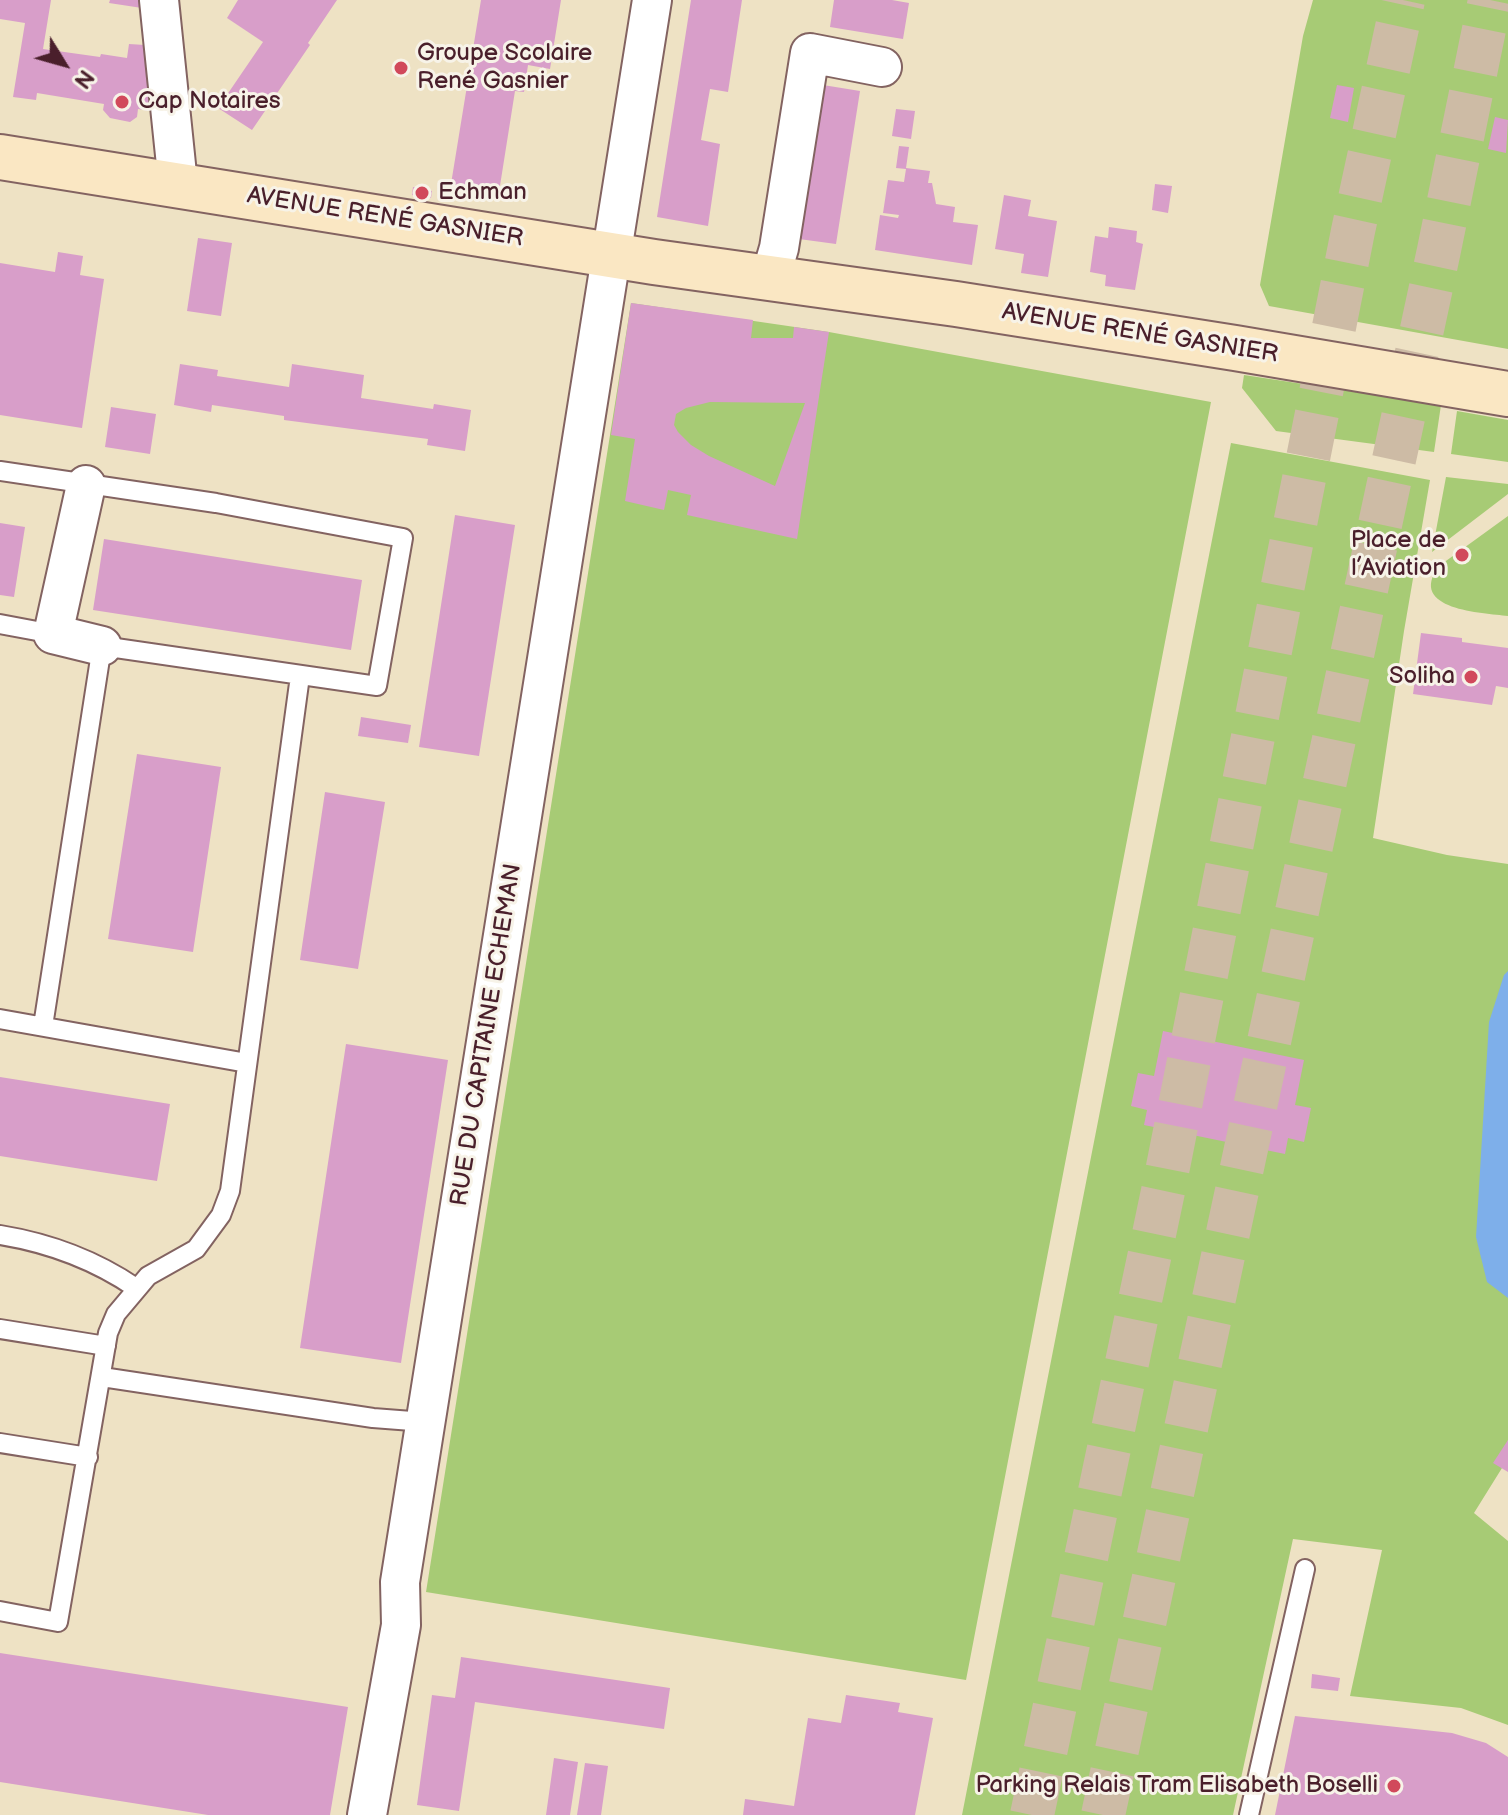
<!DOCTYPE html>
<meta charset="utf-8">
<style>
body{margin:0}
#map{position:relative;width:1508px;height:1815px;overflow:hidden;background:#eee2c4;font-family:"Balsamiq Sans",sans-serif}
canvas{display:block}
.north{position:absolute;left:24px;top:24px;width:80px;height:80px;-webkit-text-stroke:6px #f7f3e8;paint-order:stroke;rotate:127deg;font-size:22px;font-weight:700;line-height:32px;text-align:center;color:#4a1f2b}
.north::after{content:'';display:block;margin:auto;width:28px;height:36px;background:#4a1f2b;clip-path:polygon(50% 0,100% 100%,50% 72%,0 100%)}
</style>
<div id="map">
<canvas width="1508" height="1815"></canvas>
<div class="north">N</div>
</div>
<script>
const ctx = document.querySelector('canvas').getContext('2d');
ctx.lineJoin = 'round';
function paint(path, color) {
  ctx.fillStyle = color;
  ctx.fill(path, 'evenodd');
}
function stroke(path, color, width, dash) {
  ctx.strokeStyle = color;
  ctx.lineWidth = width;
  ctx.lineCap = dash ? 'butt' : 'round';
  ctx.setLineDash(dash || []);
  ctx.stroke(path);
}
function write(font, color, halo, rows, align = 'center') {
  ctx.font = font + ' "Balsamiq Sans",sans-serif';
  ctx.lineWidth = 6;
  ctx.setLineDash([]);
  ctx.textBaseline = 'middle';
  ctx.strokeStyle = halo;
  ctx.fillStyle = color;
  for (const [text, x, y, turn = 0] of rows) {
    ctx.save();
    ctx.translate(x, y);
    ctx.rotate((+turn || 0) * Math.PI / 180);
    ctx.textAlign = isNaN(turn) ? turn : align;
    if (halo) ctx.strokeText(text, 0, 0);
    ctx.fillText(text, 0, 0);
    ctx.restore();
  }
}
const green = new Path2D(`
 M1313,0H1508V349L1269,306L1260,285L1303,36Z
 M631,303L829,332L1211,402L966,1680L426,1592Z
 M1244,375L1441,405L1434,452L1276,431L1242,388Z
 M1457,411L1508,420V462L1451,454Z
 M1231,443L1430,480L1404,631L1373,838L1447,855L1508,864V1440L1502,1468L1474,1513L1508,1541V1725L1461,1708L1350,1696L1382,1550L1293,1539L1233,1815H962Z
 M1446,477L1508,484V494L1432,552Z
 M1508,516V616C1483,613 1406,610 1439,566Z`);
const water = new Path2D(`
 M1508,971V1298L1487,1282L1476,1237L1489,1022L1504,975Z`);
const building = new Path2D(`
 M0,0H51L43,49L100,57L101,54L127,58L129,44L145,45L155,62L150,111L138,109L137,117L130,122L110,118L103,110L104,104L37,93L36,100L13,97L25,23L0,19Z
 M110,0H141L142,8L109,3Z
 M238,0H337L308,43L310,45L252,130L218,108L263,42L227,18Z
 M481,0H561L550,69L528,65L524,92L515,91L499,192L451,184Z
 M691,0H742L728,92L710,89L701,140L720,144L708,226L657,217Z
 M834,0H892L909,3L903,39L830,27Z
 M823,85L860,91L836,244L799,239Z
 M1337,85L1354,88L1348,122L1330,118Z
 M896,109L915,111L911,139L892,136Z
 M1495,117L1508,120L1506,153L1488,149Z
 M899,146L909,147L906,168L930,171L928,183H932L936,204L955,207L953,222L978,225L972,265L875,250L880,215L898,218L899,215L883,213L888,180L904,182L906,169L896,168Z
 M1155,184L1172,186L1168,213L1152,210Z
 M413,187L432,191L431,198L412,195Z
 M1004,195L1031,200L1028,216L1057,221L1048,277L1021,273L1024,254L995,249Z
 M1109,227L1137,231L1136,242L1143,244L1135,290L1105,286L1106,275L1090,272L1095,236L1108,238Z
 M198,238L232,243L221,316L187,311Z
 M58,252L83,256L80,275L104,279L82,428L0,415V263L55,272Z
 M631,303L753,320L751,338H793L794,327L829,332L797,539L687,515L691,495L668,490L664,510L625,501L635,439L611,435ZM710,402L805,403L775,486L709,456L691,445L678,432L674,425L676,414L686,408Z
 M180,364L218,370L217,376L289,387L292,364L364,375L361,398L433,409L434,404L471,410L465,451L427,445L428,439L284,420V416L212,405L211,412L174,405Z
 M111,407L156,414L150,454L105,447Z
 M455,515L515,525L479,756L419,747Z
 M0,523L25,527L14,597L0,595Z
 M104,539L362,580L351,650L93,610Z
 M1421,633L1462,638V642L1508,648V688L1496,686L1492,705L1413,694Z
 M361,717L411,725L408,743L358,736Z
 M137,754L221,767L193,952L108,939Z
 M325,792L385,802L358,969L300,960Z
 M1163,1031L1304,1060L1295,1105L1311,1108L1304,1142L1288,1138L1285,1154L1144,1125L1147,1110L1131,1106L1138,1073L1154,1076Z
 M346,1044L448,1060L401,1363L300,1348Z
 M0,1077L170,1104L157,1181L0,1156Z
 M1508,1440V1472L1493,1463Z
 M0,1653L348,1707L330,1815H208L0,1782Z
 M461,1657L670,1688L664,1729L475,1702L459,1811L417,1805L432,1695L455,1698Z
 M1312,1674L1340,1678L1338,1691L1311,1688Z
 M846,1695L900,1703L898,1712L933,1718L915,1815H743L745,1799L794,1806L808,1718L841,1723Z
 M1295,1716L1452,1733L1486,1743L1508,1757V1815H1275Z
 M554,1758L578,1762L570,1815H546Z
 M585,1763L608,1766L601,1815H577Z`);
const motorwayTunnel = new Path2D(`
 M1032,1815L1166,1177L1353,231L1403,0
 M1103,1815L1439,250L1490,0`);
const service = new Path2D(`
 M0,471L216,503L403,538L377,686L102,646L43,1026
 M0,624L53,634
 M0,1019L247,1063
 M0,1235C49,1243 95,1260 136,1288
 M0,1329L106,1346
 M102,1377L373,1418L425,1422
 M0,1443L88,1457
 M0,1611L58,1622L108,1333L116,1314L148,1276L196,1249L221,1215L230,1191L300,676
 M1249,1815L1305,1569`);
const minor = new Path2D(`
 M159,0L178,184
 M770,279L779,248L810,53L882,67
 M86,485L53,634L102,646
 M367,1815L401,1625L400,1582L652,0`);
const secondary = new Path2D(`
 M0,157L654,262L956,304L1235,348L1508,394`);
const markers = [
 [401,68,8,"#d1495b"],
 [122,102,8,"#d1495b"],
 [422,193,8,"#d1495b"],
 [1462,555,8,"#d1495b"],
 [1471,677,8,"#d1495b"],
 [1394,1786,8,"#d1495b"]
];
const poiNames = [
 ["Groupe Scolaire",417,54],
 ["René Gasnier",417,82],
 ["Cap Notaires",138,102],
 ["Echman",438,193],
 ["Place de",1446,541,"right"],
 ["l’Aviation",1446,569,"right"],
 ["Soliha",1455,677,"right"],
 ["Parking Relais Tram Elisabeth Boselli",1378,1786,"right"]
];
const streetNames = [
 ["AVENUE RENÉ GASNIER",385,218,9],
 ["AVENUE RENÉ GASNIER",1140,334,9],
 ["RUE DU CAPITAINE ECHEMAN",487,1035,-81]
];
paint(green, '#a7cb75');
paint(water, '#7eafea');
paint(building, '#d89ec9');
stroke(motorwayTunnel, '#cdbba5', 44, [44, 22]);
stroke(service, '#836361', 22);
stroke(minor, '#836361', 42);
stroke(secondary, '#836361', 48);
stroke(service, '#fff', 18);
stroke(minor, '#fff', 38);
stroke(secondary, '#fae7c3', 44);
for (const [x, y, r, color] of markers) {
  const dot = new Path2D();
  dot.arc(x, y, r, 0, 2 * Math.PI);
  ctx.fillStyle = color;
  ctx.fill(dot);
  stroke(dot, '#f7f3e8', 3);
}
write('24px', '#4a1f2b', '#f7f3e8', poiNames, 'left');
write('24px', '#4a1f2b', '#f7f3e8', streetNames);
</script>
